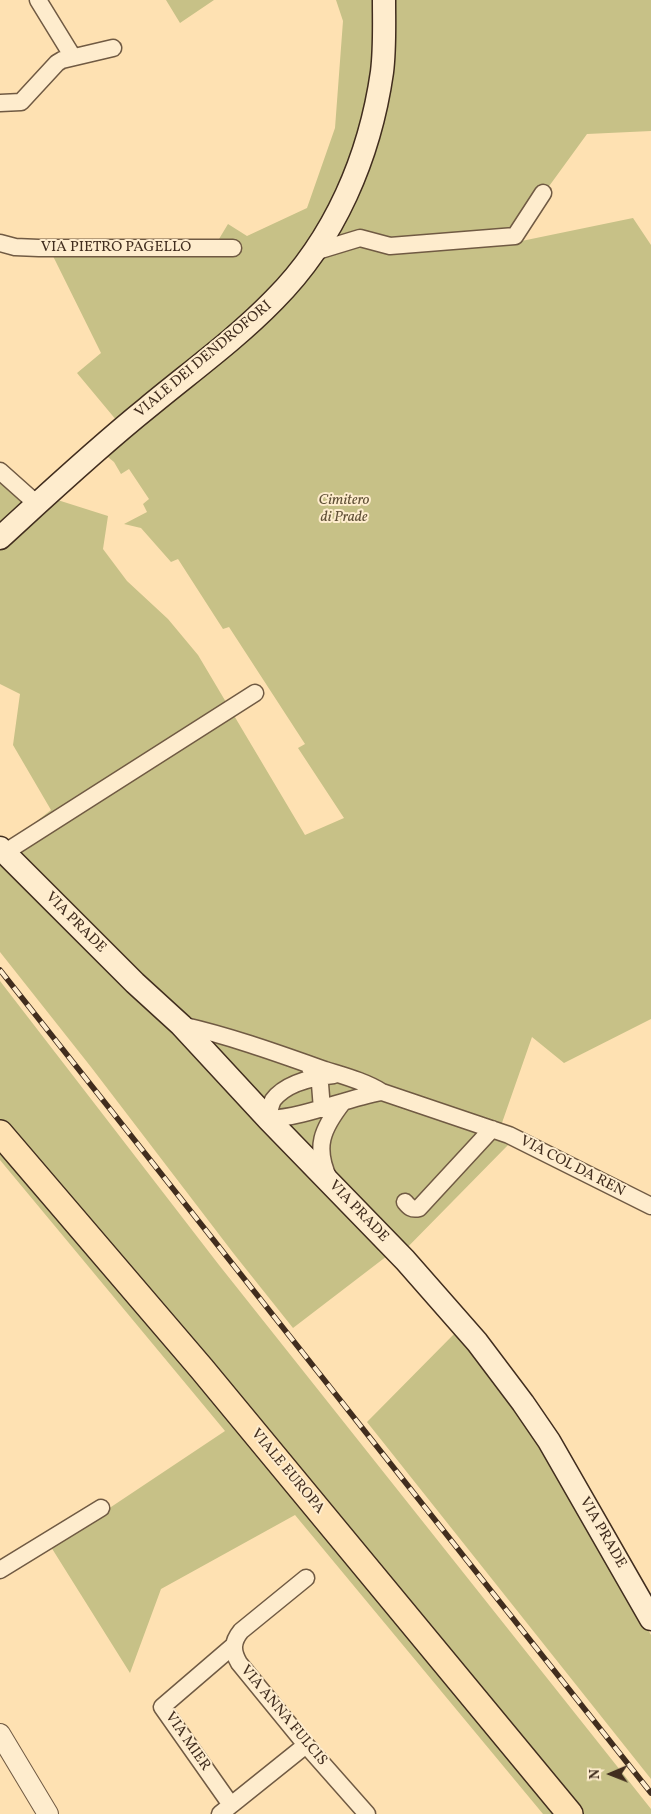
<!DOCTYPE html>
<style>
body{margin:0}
#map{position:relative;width:651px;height:1814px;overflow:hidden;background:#fee1b2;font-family:Vollkorn,serif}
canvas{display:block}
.north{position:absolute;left:586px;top:1749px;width:50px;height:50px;-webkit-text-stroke:4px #feeccd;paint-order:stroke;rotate:269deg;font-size:14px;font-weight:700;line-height:20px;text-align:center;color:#412d1e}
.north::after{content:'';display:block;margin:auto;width:18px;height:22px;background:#412d1e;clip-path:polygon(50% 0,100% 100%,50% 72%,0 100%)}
</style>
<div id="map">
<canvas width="651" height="1814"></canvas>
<div class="north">N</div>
</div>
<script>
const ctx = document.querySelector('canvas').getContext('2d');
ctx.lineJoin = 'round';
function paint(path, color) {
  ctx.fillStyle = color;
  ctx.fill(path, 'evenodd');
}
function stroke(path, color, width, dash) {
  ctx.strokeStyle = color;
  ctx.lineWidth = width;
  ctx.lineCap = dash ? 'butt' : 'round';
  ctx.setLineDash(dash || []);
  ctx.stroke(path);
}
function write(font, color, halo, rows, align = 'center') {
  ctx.font = font + ' Vollkorn,serif';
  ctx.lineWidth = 4;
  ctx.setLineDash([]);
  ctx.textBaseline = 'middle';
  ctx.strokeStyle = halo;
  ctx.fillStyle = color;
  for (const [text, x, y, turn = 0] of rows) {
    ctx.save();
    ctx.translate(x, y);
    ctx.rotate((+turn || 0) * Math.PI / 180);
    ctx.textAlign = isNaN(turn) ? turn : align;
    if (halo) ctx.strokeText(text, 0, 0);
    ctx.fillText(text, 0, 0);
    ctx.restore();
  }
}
const green = new Path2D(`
 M166,0H214L180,23Z
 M336,0H651V131L587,134L507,244L633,218L651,245V1019L564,1063L532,1037L496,1140L510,1143L394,1261L387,1256L293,1328L234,1254L91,1067L0,952V850L51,810L13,745L20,694L0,684V546L45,496L108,516L103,549L127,581L168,619L198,655L305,835L344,818L298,748L305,744L229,627L223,629L178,559L171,562L141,528L124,524L147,512L143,504L149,499L129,469L121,474L114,462L103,453L127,433L77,373L101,353L51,252L210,254L228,224L247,236L307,208L335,128L343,21Z
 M0,475L28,498L0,524Z
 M0,981L219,1265L651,1809V1814H543L295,1515L161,1589L130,1673L51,1547L225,1431L0,1160Z
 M458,1330L528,1427L651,1635V1779L367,1422Z`);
const minor = new Path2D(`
 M38,0L73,57
 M0,103L21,102L57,63L62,60L113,48
 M0,243L15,247L39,248H233
 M314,252L360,238L390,246L515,236L543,193
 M0,471L37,504
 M4,853L255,693
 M181,1025C230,1036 277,1053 325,1070C344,1076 364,1081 382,1092L509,1135L651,1206
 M310,1068L320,1084L322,1109
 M334,1075C314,1077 286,1083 273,1100C270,1106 269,1113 268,1119C307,1117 343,1099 382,1092
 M329,1179C314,1147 322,1129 343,1102
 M405,1202C409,1207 412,1210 419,1208L492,1129
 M0,1570L101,1508
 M306,1578L241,1631C232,1642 232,1651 239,1663L306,1745L367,1814
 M231,1805L162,1707L233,1646
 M220,1814L306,1745`);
const tertiary = new Path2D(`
 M0,1734L48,1814`);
const secondary = new Path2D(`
 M0,538C48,494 96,449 147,408C189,373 235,340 274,300C335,239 370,156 382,72C385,48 384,24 384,0
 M0,848L135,983L181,1025L268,1119L405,1260L477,1342L523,1403L549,1441L651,1619`);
const primary = new Path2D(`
 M0,1133L202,1369L570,1814`);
const rail = new Path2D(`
 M0,970L651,1793`);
const streetNames = [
 ["VIA PIETRO PAGELLO",116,248],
 ["VIALE DEI DENDROFORI",204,360,-40],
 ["VIA PRADE",75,923,45],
 ["VIA COL DA REN",572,1167,27],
 ["VIA PRADE",358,1212,46],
 ["VIALE EUROPA",287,1472,50],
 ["VIA PRADE",602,1533,60],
 ["VIA ANNA FULCIS",283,1716,50],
 ["VIA MIER",187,1742,55]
];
const parkNames = [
 ["Cimitero",344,501],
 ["di Prade",344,518]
];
paint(green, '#c7c187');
stroke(minor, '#705a43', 19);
stroke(tertiary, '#705a43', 22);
stroke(secondary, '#412d1e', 25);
stroke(primary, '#412d1e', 28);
stroke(minor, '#feeccd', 16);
stroke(tertiary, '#feeccd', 20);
stroke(secondary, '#feeccd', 22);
stroke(primary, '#fee1b2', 25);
stroke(rail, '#412d1e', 5.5);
stroke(rail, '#feeccd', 4, [11]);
write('15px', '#412d1e', '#feeccd', streetNames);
write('italic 15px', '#625238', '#feeccd', parkNames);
</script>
